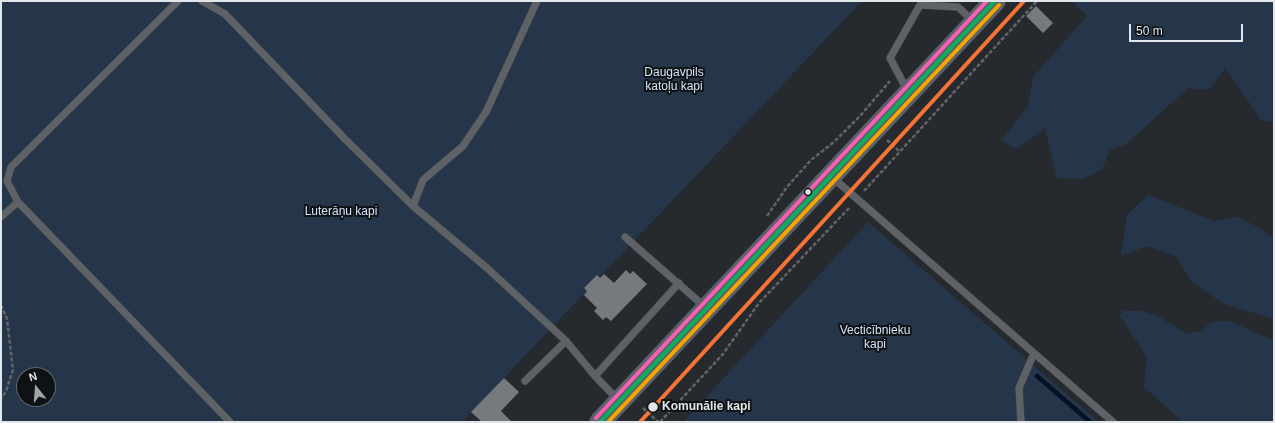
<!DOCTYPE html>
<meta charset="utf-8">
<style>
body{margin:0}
#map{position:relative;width:1275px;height:423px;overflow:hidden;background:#262a2e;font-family:Arial,sans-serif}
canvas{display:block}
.frame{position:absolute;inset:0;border:2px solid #e1e6eb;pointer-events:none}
.north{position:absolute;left:16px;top:367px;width:40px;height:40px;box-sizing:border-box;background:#0f1215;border:1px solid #63676b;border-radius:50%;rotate:343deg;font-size:11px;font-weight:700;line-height:16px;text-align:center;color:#e1e6eb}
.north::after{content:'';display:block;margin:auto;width:14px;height:18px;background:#a0a4a9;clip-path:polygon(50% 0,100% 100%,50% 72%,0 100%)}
.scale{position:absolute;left:1129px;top:24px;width:114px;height:18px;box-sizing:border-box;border:2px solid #e1e6eb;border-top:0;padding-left:5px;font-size:12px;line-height:14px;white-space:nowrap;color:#e1e6eb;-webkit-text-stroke:3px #0f1215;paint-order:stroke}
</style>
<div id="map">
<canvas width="1275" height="423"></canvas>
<div class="frame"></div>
<div class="north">N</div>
<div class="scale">50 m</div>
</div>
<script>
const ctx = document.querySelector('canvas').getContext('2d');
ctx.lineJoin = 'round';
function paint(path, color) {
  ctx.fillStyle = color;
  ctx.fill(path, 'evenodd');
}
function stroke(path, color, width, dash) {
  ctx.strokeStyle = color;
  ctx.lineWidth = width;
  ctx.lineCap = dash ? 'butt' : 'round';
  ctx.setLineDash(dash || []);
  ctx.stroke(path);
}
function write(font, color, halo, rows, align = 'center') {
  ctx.font = font + ' Arial,sans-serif';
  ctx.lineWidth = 4;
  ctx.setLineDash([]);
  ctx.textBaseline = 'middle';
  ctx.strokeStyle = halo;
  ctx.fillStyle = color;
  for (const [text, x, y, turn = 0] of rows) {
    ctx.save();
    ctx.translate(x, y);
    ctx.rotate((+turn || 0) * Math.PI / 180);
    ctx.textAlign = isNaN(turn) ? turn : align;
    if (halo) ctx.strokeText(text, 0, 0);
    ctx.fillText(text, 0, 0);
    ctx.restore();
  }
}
const green = new Path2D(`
 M1,1H862L462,422H1ZM24,375H48V399H24Z
 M1072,1H1274V122L1262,121L1225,68L1209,90L1188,88L1125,145L1110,150L1102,169L1083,179L1057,178L1045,128L1016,149L1001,140L1028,107L1033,77L1087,16Z
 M1148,195L1214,221L1238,217L1262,229L1274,239V319L1224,304L1192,282L1176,256L1146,246L1121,256L1127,215Z
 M868,222L1099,422H683Z
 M1123,311H1142L1158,316L1185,333L1202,331L1211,322L1229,321L1270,339H1274V422H1183L1144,387L1147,357L1120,316Z`);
const stream = new Path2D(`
 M1037,376L1090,422`);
const building = new Path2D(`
 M1036,6L1053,23L1043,33L1026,16Z
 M626,270L630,274L633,271L647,284L611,321L606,317L603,320L594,311L597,308L584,295L587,291L584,288L597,275L600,278L604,274L614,283Z
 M504,378L519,392L501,411L512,422H482L471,412Z`);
const path = new Path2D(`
 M887,140L900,152
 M864,191L1037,1
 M767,216L787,187L811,160L835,141L860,116L890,81
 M1,305L7,319L13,370L6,391L1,399
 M643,408L658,422
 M660,422L723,354L759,303L850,207`);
const lane = new Path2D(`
 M202,1L225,14L345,139L413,206L487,268L566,341L595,376L618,400
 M907,90L890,58L920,5L958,7L973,21
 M832,177L1113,422
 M18,202L230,422
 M413,206L423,180L463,146L486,112L537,1
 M1,217L18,202L7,181L11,167L178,1
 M625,237L705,307
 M595,376L679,283
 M525,381L566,341
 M1021,422L1019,388L1034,353`);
const primary = new Path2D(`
 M600,422L995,1`);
const bus1 = new Path2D(`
 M600,422L995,1`);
const bus2 = new Path2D(`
 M608,422L999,5`);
const bus3 = new Path2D(`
 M596,418L987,1`);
const tram1 = new Path2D(`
 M640,422L1024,1`);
const markers = [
 [808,192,3.5,"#e1e6eb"],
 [653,407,5.5,"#e1e6eb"]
];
const parkNames = [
 ["Daugavpils",674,73],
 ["katoļu kapi",674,87],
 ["Luterāņu kapi",341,212],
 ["Vecticībnieku",875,331],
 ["kapi",875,345]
];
const stopNames = [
 ["Komunālie kapi",662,407]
];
paint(green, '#26364a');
stroke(stream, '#041226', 4.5);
paint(building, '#767a7e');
stroke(lane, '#424549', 8);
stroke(primary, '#424549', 22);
stroke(path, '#626568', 2.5, [4, 2]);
stroke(lane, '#5e6165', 7);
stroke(primary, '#5c616a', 21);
stroke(bus1, '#0daf5c', 4);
stroke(bus2, '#f7a600', 4);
stroke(bus3, '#f860b3', 4);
stroke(tram1, '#f57335', 4);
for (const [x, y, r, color] of markers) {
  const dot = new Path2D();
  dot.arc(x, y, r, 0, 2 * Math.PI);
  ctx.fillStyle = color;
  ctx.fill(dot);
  stroke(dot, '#0f1215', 1.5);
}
write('12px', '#d4e5f8', '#0f1215', parkNames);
write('bold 12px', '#e1e6eb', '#0f1215', stopNames, 'left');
</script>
